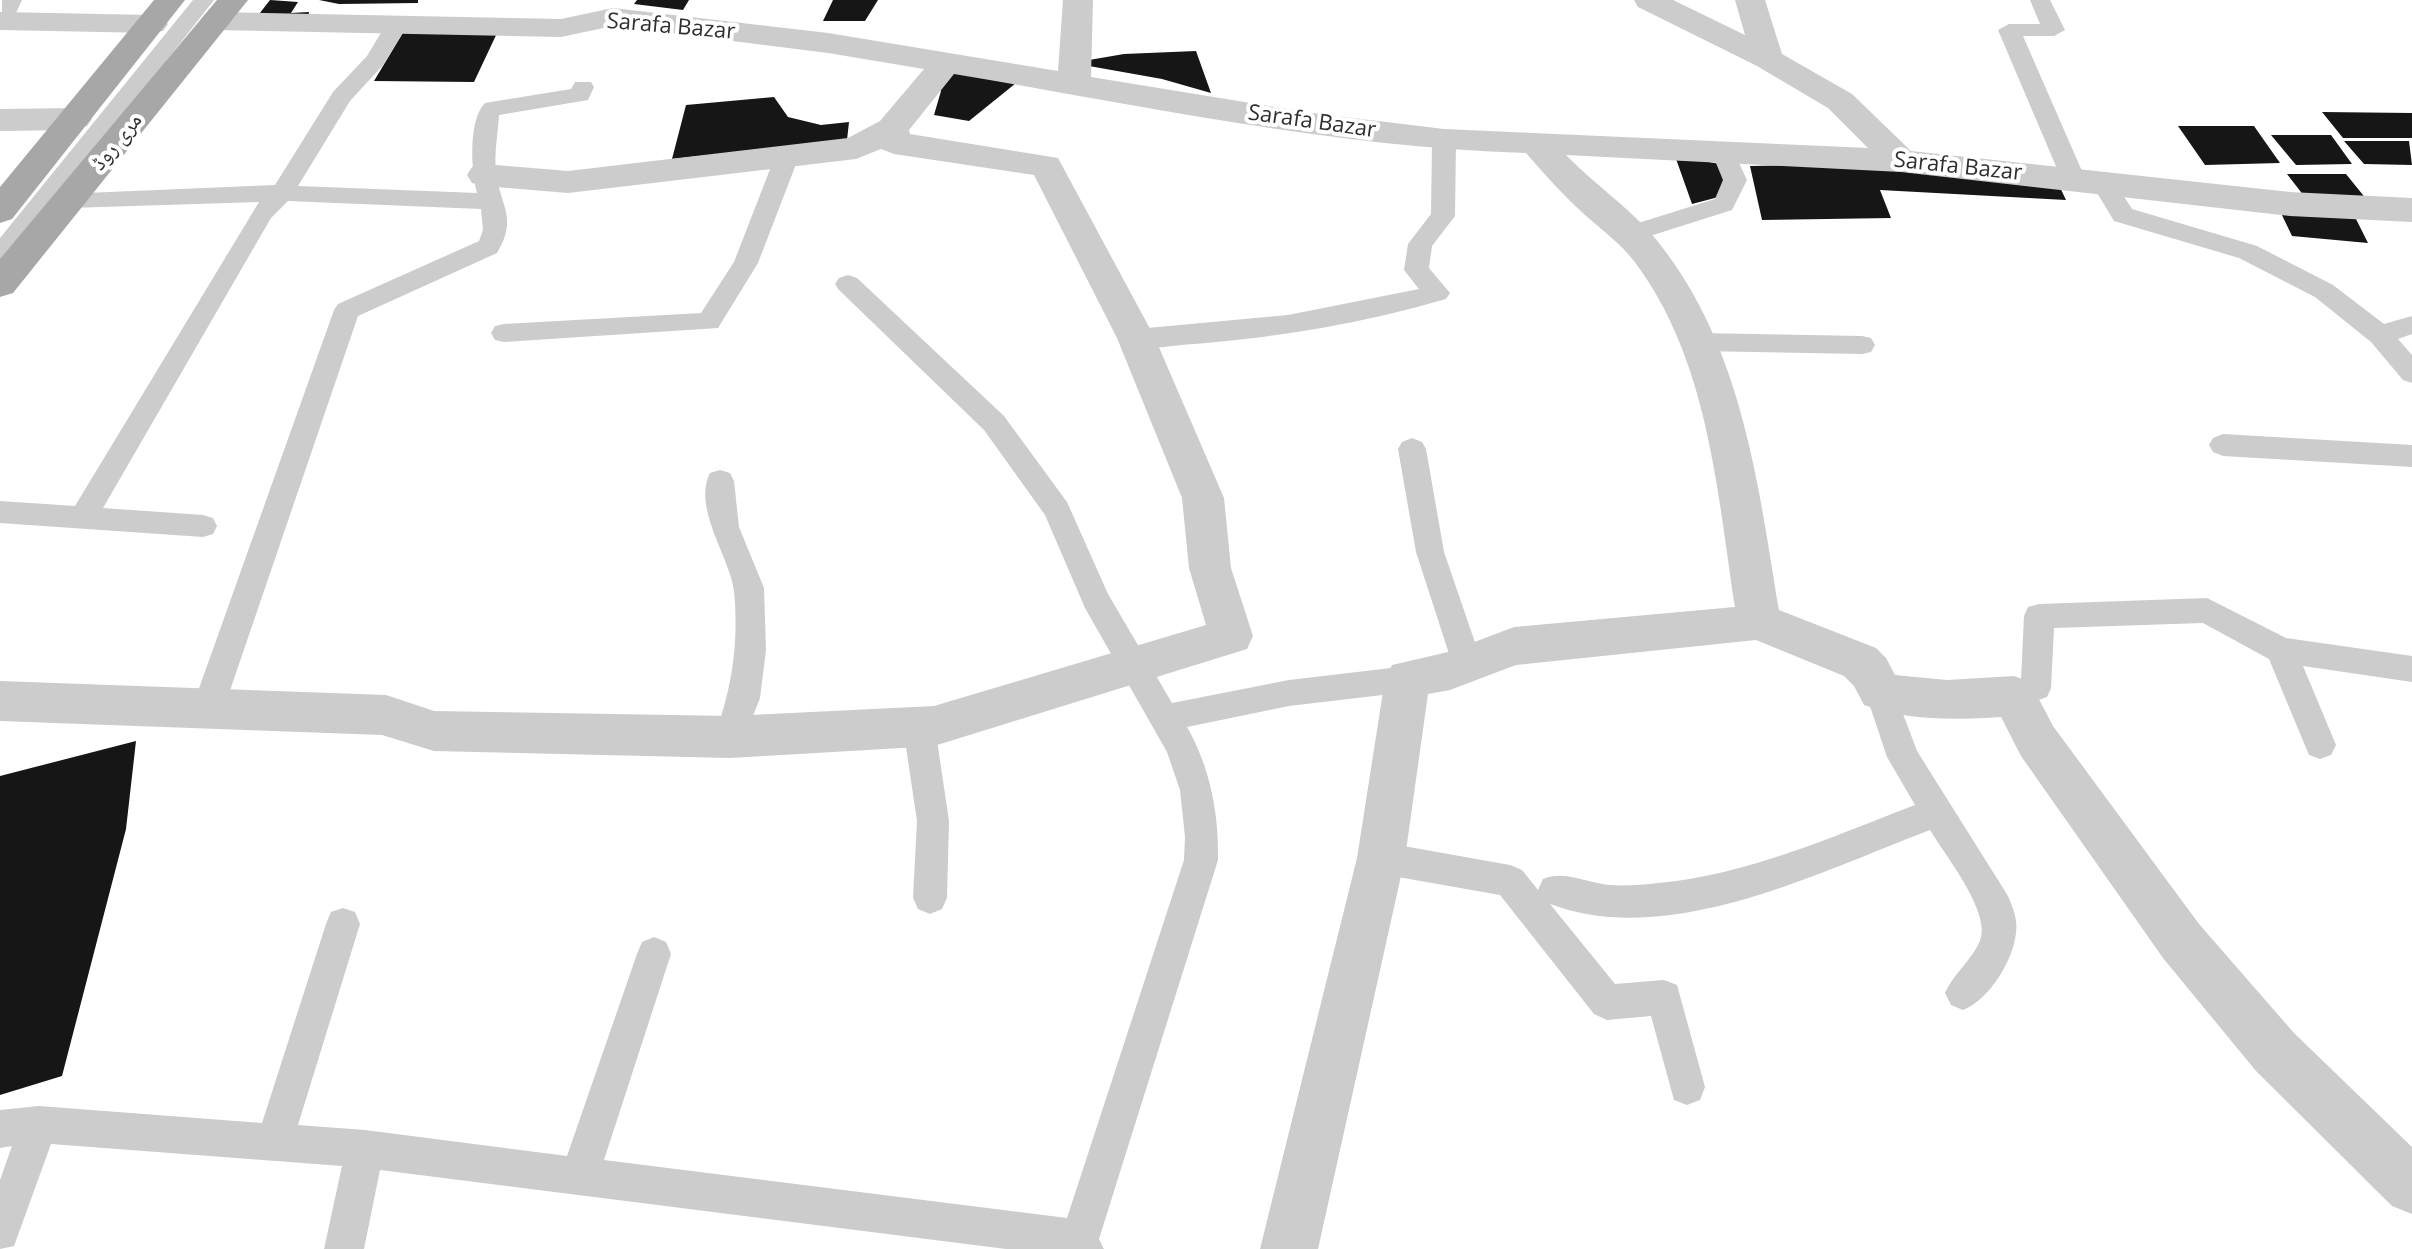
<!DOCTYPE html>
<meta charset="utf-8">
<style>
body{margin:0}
canvas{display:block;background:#fff}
</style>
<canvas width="2412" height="1249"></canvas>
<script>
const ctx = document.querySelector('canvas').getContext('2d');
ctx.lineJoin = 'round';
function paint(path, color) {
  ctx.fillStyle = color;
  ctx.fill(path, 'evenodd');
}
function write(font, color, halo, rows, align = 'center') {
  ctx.font = font + ' "Open Sans","Noto Naskh Arabic",sans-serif';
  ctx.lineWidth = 8;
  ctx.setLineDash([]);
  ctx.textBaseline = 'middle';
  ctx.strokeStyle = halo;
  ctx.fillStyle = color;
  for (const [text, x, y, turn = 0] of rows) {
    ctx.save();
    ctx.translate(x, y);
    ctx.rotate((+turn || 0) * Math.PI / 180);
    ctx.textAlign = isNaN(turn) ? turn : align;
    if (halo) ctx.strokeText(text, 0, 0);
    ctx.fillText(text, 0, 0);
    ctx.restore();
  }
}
const building = new Path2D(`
 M270,0L298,2L291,13L309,12L308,20L256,18Z
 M319,0H418V3L339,4Z
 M637,0H689L683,10L634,4Z
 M833,0H878L865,21H823Z
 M404,31H498L474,82L374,81Z
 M1196,51L1211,93L1162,79L1089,66V60L1124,54Z
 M950,72L1021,79L969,121L934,115L941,91L940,83Z
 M774,97L788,117L821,125L849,122L847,140L672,159L686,105Z
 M2322,112L2412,113V138H2343Z
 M2178,126H2254L2280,163L2205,165Z
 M2271,135H2331L2352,164L2296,165Z
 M2344,141H2409L2412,165L2364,164Z
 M1675,156L1720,164L1726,195L1692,204Z
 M1869,164L2056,179L2066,200L1880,190L1891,218L1762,220L1750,166Z
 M2287,174H2346L2367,200L2304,196Z
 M2280,211L2356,219L2368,243L2292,236Z
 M136,741L126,829L62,1076L0,1095V776Z`);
const service = new Path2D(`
 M2,0H22L10,26L2,27Z
 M193,0H214L62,194L275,185L333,92L367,56L390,18L398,17L409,23L383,65L350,101L298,186L477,193C471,171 468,120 485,103L571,89L575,82H591L594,87L588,100L499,115C498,133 494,153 496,171C499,205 519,217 497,253L358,316L224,708L219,718L208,722L197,718L192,708L334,310L338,304L479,241L483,230L481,209L288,201L271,218L103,508L203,515L213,518L217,526L213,534L203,537L0,523V501L75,506L259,202L69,208L61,206L58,199L9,261L0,264V238Z
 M2030,0H2050L2065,30L2054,36H2023L2085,178L2081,183H2065L2061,178L1998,30L2009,24H2040Z
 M1444,133L1452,135L1456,140L1455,216L1432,246L1429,268L1450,293L1446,299C1364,323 1280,337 1195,344C1173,345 1148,351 1127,345L1123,338L1127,331L1136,329L1288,315L1419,289L1404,270L1408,244L1431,214L1432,140L1436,135Z
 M1723,143L1731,146L1747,180L1732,210L1628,243L1619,241L1616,235L1619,229L1715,199L1723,180L1711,151L1715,146Z
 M786,151L794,154L798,159L758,263L718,328L504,342L495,340L491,333L495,326L504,324L701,313L734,262L774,159L778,154Z
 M2102,173L2110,175L2132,209L2257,246L2333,285L2384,324L2412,316V334L2398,339L2412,355V383L2403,380L2371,342L2315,297L2239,258L2114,221L2090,181L2094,175Z
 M848,275L857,278L1004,416L1067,502L1108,594L1172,703L1289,680L1408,666L1419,670L1423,679L1419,688L1408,692L1289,706L1187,727C1210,767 1219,814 1218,860L1099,1239L1104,1249H1006L380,1170L364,1249H324L342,1166L51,1144L14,1246L0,1249V1180L12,1146L0,1148V1110L39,1106L262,1123L326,924L331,912L343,908L355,912L360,924L298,1125L365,1130L567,1156L637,954L642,942L654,937L666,942L671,954L604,1160L1067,1218L1184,860L1185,837L1180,790L1167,752L1085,608L1045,515L984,430L839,290L835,284L839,278Z
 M1699,333L1862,336L1871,338L1875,345L1871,352L1862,354L1699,351L1690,349L1686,342L1690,335Z
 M2223,434L2412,445V467L2223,456L2213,452L2209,445L2213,438Z
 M1412,438L1422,442L1426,449L1444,552L1482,663L1478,672L1467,676L1456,672L1452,663L1416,552L1398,449L1402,442Z
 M720,470L730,473L734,481L739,527L764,588L766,650L760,698L741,747L730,751L719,747L714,737C732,689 739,643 734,591C731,559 692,508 710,473Z
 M2207,598L2286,638L2412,656V682L2303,666L2336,745L2331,755L2320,759L2309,755L2269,659L2203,623L2054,628L2051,688L2047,697L2014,709L2003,706L1998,696L2003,686L2021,680L2024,616L2028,607L2039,604Z
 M1880,678L1891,682L1917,751L2008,896C2013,908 2018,920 2016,933C2013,961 1989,1000 1963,1010L1951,1005L1945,993C1954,973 1972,960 1980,941C1992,913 1945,855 1930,830C1819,872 1669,949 1550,904L1615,984L1664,980L1677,985L1705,1087L1700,1100L1687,1105L1674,1100L1651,1016L1607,1020L1594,1014L1500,895L1381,874L1369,869L1364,858L1369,847L1381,842L1510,865L1522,870L1538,890L1543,879C1564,870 1586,883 1609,885C1624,886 1642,885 1658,883C1747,875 1831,837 1915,805L1887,757L1865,691L1869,682Z
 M919,713L930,717L935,727L949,821L947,898L942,909L930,914L918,909L913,898L917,821L903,727L908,717Z`);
const minor = new Path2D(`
 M1063,0H1093L1091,77L1312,113L1444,129L1868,148L1828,108L1757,66L1638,7L1634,0H1673L1745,35L1735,0H1765L1782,54L1852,94L1911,151L2290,192L2412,198V222L2290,216L1901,172L1566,155C1595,185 1634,211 1659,243C1742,348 1758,482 1779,610L1876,648L1886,658L1895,675L1947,680L2014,676L2030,682L2053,726L2199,924L2294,1033L2412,1147V1214L2392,1206L2256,1071L2163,958L2021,756L2001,717C1953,720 1910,721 1864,705L1854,686L1844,676L1756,640L1516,665L1450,690L1428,694L1405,858L1318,1249H1260L1357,858L1385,679L1392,665L1448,652L1514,627L1735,607C1717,489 1708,359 1634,261C1620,243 1602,230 1585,215C1564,196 1545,175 1526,153C1334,147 1144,106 954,74L909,130L910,134L1058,158L1155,338L1224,498L1231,568L1253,636L1247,649L934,746L919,747L730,758L434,751L382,735L0,721V681L386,695L434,711L730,716L934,706L1206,625L1189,568L1182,498L1117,338L1034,175L894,154L881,149L856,159L568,193L484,186L472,183L467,175L472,167L484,164L568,171L848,138L880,121L924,69L828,53L613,26L561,37L216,30L205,28L200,21L205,14L216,12L561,19L613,8L828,33L1058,71Z
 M0,12L152,15L163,17L168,24L163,31L152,33L0,30Z
 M75,108L87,112L92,119L87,126L75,130L0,131V109Z`);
const primary = new Path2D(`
 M154,0H185L12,219L0,223V187Z
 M217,0H248L13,293L0,297V259Z`);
const farStreetnames = [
 ["Sarafa Bazar",671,27,5],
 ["Sarafa Bazar",1312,122,8],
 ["مری روڈ",117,142,-51],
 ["Sarafa Bazar",1958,167,6]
];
paint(building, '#161616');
paint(service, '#ccc');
paint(minor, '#ccc');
paint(primary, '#a7a7a7');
write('22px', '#2f2f2f', '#fff', farStreetnames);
</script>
